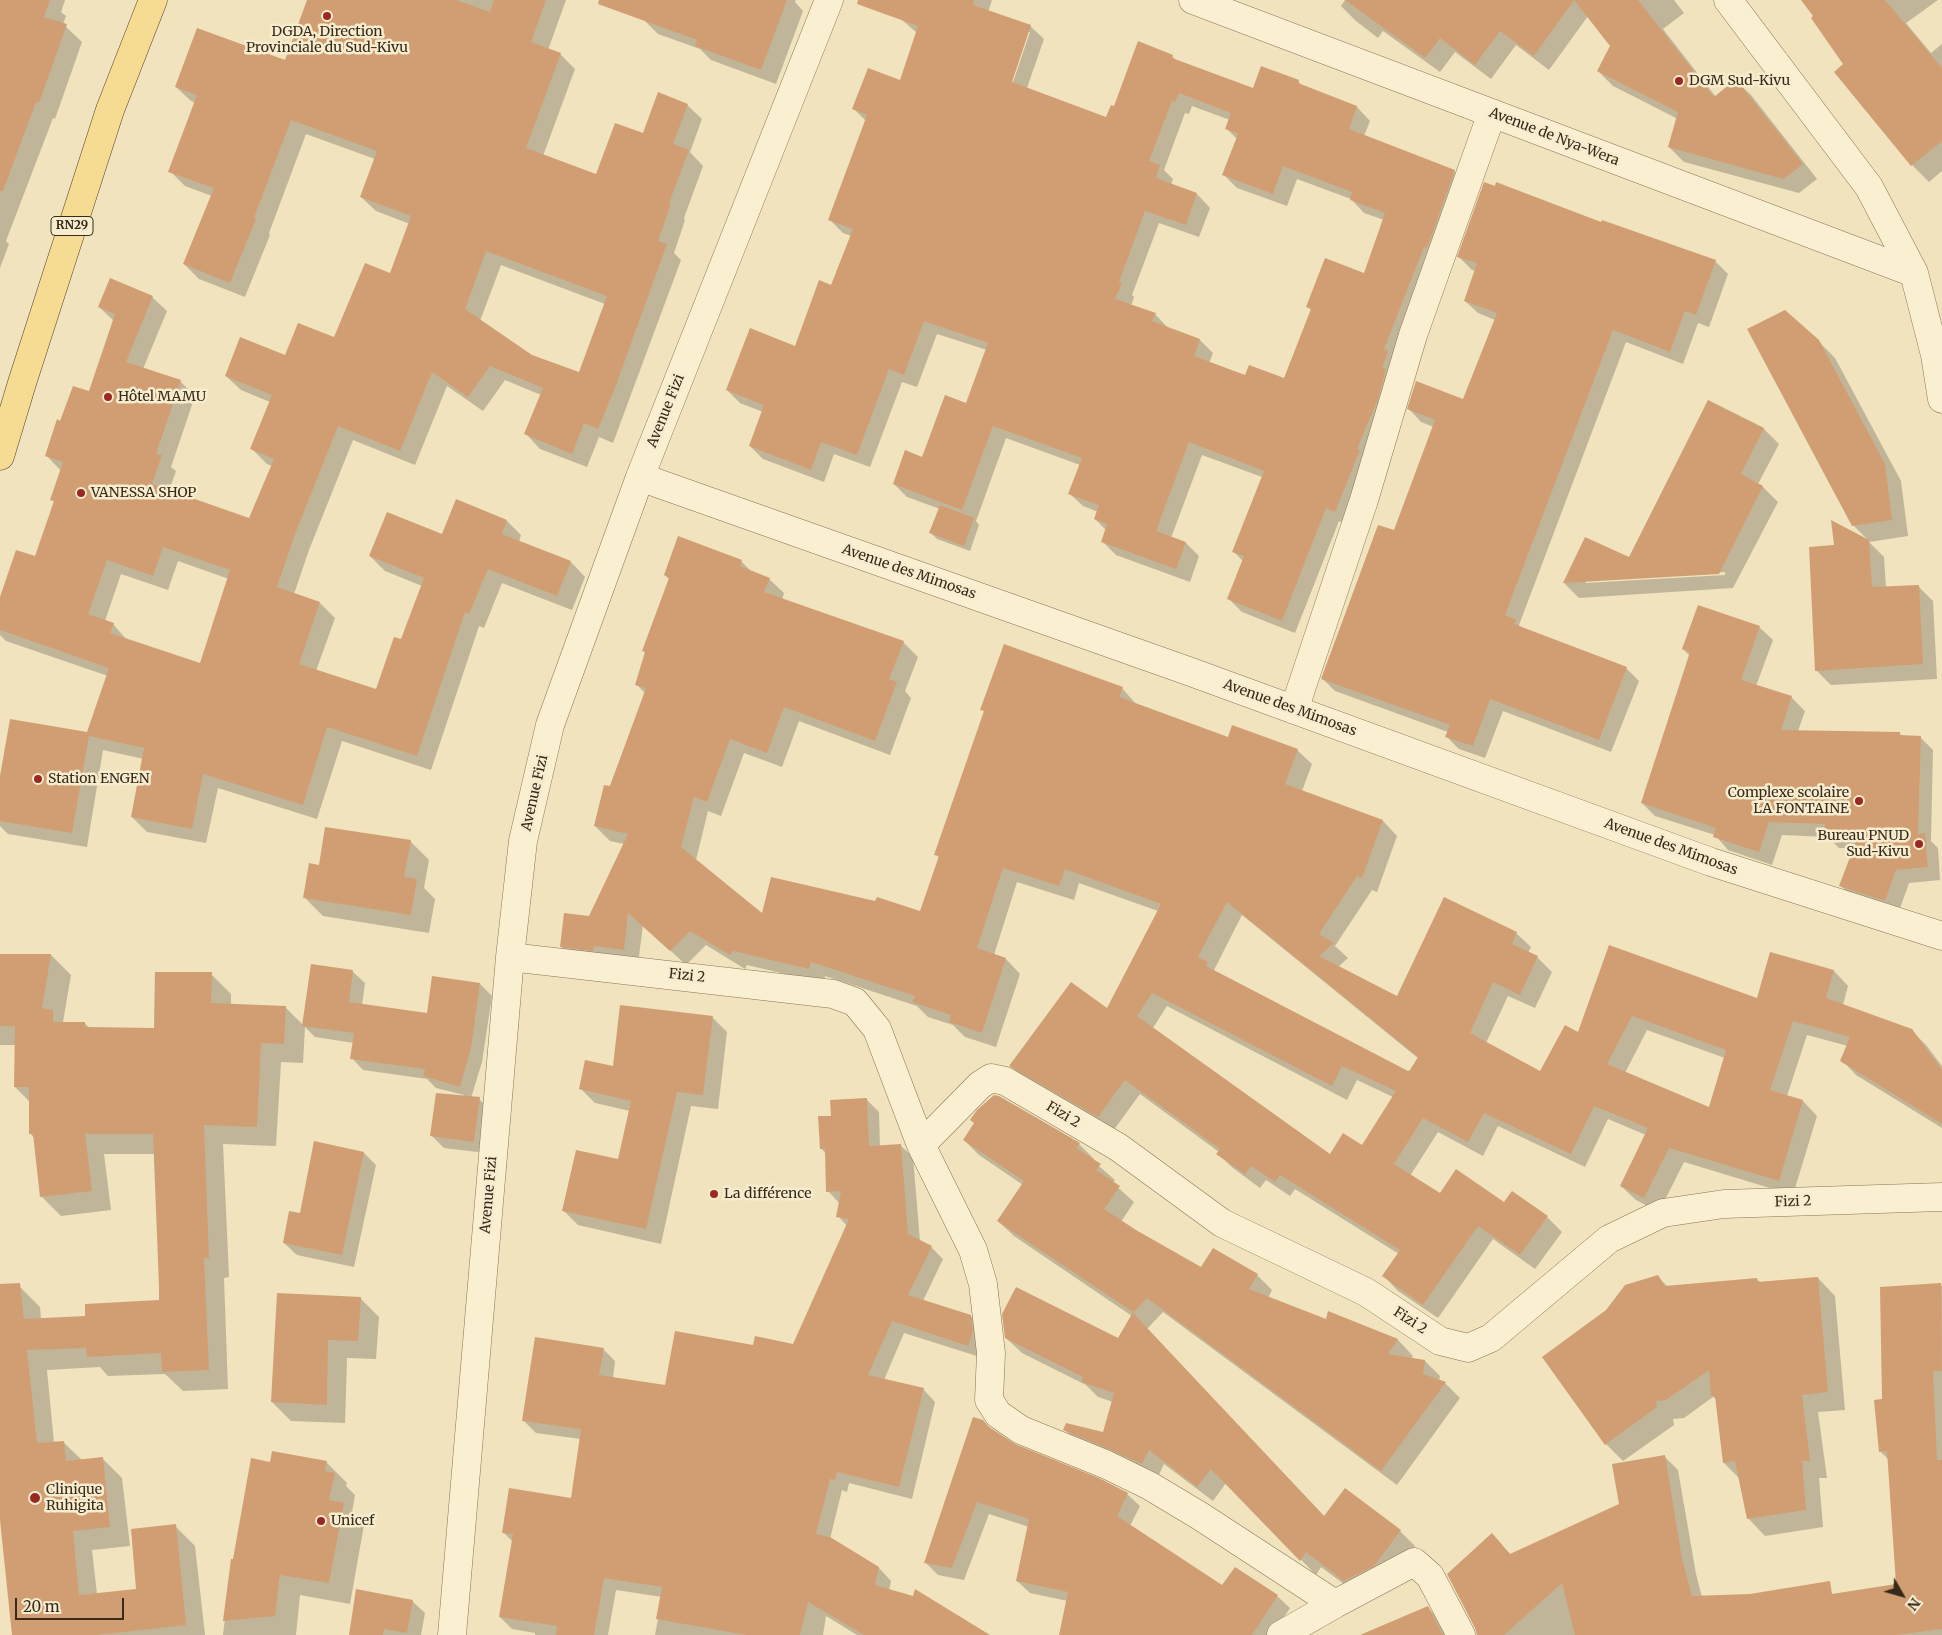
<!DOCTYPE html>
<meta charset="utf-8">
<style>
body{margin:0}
#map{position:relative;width:1942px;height:1635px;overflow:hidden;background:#f0e3be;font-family:Merriweather,serif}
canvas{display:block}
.north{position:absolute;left:1877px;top:1570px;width:50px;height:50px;-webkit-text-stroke:4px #f7edce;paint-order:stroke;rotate:128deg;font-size:14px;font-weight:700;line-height:20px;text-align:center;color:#372a1b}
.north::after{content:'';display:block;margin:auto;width:18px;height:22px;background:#372a1b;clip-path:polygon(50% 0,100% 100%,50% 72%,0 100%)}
.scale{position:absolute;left:15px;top:1598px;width:109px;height:22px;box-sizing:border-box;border:2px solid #372a1b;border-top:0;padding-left:6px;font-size:15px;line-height:18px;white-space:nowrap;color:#372a1b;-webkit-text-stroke:4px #f7edce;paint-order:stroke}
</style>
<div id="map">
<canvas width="1942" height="1635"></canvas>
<div class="north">N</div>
<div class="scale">20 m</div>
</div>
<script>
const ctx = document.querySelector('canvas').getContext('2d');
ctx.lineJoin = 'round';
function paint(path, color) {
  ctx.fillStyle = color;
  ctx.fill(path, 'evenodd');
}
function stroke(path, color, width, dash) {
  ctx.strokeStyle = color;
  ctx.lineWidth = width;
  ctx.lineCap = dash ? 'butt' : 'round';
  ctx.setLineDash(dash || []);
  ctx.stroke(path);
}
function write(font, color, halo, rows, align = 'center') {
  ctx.font = font + ' Merriweather,serif';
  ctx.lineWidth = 5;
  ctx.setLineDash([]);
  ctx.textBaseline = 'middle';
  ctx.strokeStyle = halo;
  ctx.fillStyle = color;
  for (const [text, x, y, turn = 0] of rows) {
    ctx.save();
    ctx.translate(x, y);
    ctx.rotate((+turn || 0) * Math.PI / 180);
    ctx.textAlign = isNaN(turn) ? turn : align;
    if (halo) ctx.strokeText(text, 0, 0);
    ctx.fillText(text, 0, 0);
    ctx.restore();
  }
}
const shadow = new Path2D(`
 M0,0H65L61,12L66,16L63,24L82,42L55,119L53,118L6,241L9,244L0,268Z
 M308,0H566L548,50L560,54L575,69L543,156L597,175L644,135L687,105L702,119L690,152L703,166L684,218L685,220L674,253L681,260L613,443L599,437L587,467L540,449L526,434L541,395L505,380L483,411L447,386L415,465L353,440L309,550L294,594L320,603L335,618L316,671L377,691L401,640L422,586L385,571L370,556L442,535L507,521L521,535L519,542L571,562L585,577L572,610L502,583L484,628L479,626L431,770L342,741L317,819L218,788L206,843L147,832L132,817L144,759L103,750L87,847L8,834L0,826V783L88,734L108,676L6,641L0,635V601L35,558L55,503L51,499L61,471L46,455L61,422L89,393L114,321L99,307L152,297L167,311L143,369L181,382L195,396L171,467L176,471L169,491L250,519L272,466L267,464L252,449L270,402L241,390L226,376L334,339L391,274L410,224L376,211L361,197L375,159L306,134L269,233L270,235L245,297L199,279L184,264L212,196L185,186L170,171L196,103L191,101L176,87L286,61ZM501,265L605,304L580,374L532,356L480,321ZM178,561L229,579L201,665L127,640L113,624L105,621L121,574L168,590Z
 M651,0H796L795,2L803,11L776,84L711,60L700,49L658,34L643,19Z
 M908,0H992L988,12L1030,26L1044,39L1027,88L1107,118L1114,108L1172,56L1178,62L1254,89L1298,81L1302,86L1357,107L1370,121L1364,136L1454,171L1468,185L1349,525L1339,521L1295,633L1242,612L1229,599L1243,561L1234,552L1262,477L1202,455L1171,538L1186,543L1199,556L1190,582L1116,555L1102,541L1106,530L1095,519L1098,512L1083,506L1069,493L1080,465L1006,438L976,521L979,525L970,551L937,539L931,533L940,509L907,497L894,484L923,459L967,405L987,350L937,334L917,387L902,382L870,467L834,454L824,482L763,459L750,446L763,412L740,403L727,390L796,347L832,286L851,236L843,233L830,220L866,121L854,109L901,81L917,33L901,19ZM1027,32H1030L1011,88L1009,87ZM1192,106L1230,120L1227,129L1237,139L1224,175L1237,188L1287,206L1297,179L1351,199L1364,213L1384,220L1364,275L1307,306L1311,310L1285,380L1245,377L1209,363L1213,353L1200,340L1168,328L1155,314L1131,306L1134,297L1132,295L1159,223L1199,237L1210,208L1197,194L1171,185L1173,179L1164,170L1185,113L1189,114Z
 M1345,0H1674L1684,13L1663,29L1716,97L1736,81L1751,95L1817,179L1799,193L1684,162L1669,147L1678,119L1613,86L1598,71L1612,45L1588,16L1549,70L1516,45L1491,79L1455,52L1440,72L1383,31L1378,38L1356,21L1341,6Z
 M1803,0H1938L1906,23L1931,53L1942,44V171L1929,182L1912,165L1836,72L1845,64Z
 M1602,223L1715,261L1728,274L1709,327L1698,323L1683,364L1626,342L1519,625L1522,628L1626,668L1639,681L1611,752L1503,711L1485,758L1459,749L1446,736L1448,732L1335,691L1322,678L1394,532L1434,427L1421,422L1409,409L1464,401L1495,320L1478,313L1465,301L1476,271L1472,270L1459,257Z
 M1818,341L1835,358L1901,481L1908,536L1869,542L1884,557L1886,588L1918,586L1933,601L1937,679L1831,685L1816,670L1869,541L1853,525Z
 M1709,401L1764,429L1779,444L1758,484L1763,487L1778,502L1733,588L1579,598L1564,583L1586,539L1630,559ZM1725,572V575L1586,583V581Z
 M741,561L752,572L769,579L784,593L782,600L903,642L918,657L905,691L911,698L890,755L799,721L782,767L744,753L721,816L708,811L696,860L763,916L921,913L939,858L936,854L985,712L982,709L1122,688L1136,704L1229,738L1297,750L1312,764L1302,791L1383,821L1397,836L1377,892L1372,890L1335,946L1348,958L1338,967L1397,998L1516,933L1531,947L1528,953L1537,957L1552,972L1535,1008L1508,996L1486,1043L1541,1073L1579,1034L1610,947L1758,999L1771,954L1834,971L1848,986L1843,1005L1911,1030L1926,1045L1942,1066V1128L1856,1075L1842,1060L1848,1046L1807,1035L1787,1096L1803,1101L1817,1116L1793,1195L1684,1162L1659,1212L1636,1200L1621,1186L1646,1135L1608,1119L1585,1167L1498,1126L1483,1156L1438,1132L1410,1176L1440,1194L1505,1204L1547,1217L1562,1232L1535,1269L1493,1239L1438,1318L1398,1291L1384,1276L1399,1254L1295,1189L1290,1196L1266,1180L1260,1188L1233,1168L1218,1154L1219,1152L1140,1094L1113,1131L1026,1081L1011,1066L1108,1010L1158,911L1079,883L1074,900L1017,882L994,955L1006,959L1020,974L996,1047L965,1037L953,1025L928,1017L917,1006L825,976L824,983L747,965L745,969L706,945L686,965L643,925L638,964L576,961L561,947L589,917L624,844L610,841L595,826L645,693L637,685L646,653L643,650L670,580L665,575ZM1242,915L1419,1059L1409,1073L1216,972L1214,970ZM1167,1006L1347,1100L1357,1080L1393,1097L1362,1146L1330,1156L1153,1028ZM1647,1030L1725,1058L1709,1109L1625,1073Z
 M1759,627L1773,640L1756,686L1791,697L1805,711L1798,731L1900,734L1902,736L1920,737L1933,750L1931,841L1938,848L1940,880L1909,883L1898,914L1854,899L1841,886L1855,848H1839L1828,837L1782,835L1772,865L1728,850L1715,835L1655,816L1642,803L1690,656L1683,649Z
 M410,841L429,860L424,888L435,899L429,933L323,916L305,898L320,866Z
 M0,955H51L71,975L63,1022L64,1023H84L90,1028L155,1030L211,974L231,994V1005L285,1007L303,1025L312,966L353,972L365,983L362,1005L428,1014L480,984L492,996L482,1062L471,1098L479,1099L491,1111L486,1153L444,1148L432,1136L464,1095L436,1088L427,1079L363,1070L352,1058L354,1043L315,1037L305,1027L303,1063L281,1062L276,1146L223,1144L229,1277L224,1278L228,1389L183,1391L165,1374L108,1376L100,1367L47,1370L54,1443L63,1442L82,1460L102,1458L122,1478L130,1546L92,1550L97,1594L138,1590L175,1526L195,1546L205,1635H13L0,1508V1289L20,1287L40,1307L41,1319L86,1317L160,1301L155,1154H104L111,1210L61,1216L41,1196L34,1138L30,1133V1102L15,1087L16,1045H0Z
 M712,1017L727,1032L718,1109L691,1106L661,1244L578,1225L563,1210L619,1161L630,1111L595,1103L580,1088Z
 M866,1099L879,1112L880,1147L900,1145L913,1157L920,1241L931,1247L943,1259L923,1301L970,1316L983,1328L980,1357L904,1333L884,1380L923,1389L935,1402L912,1499L849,1483L847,1492L842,1490L830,1539L879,1568L891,1581L889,1591L988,1635H857L826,1616L823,1635H655L662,1597L616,1590L608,1635H535V1633L512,1629L500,1617L513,1542L503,1532L572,1499L581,1439L536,1433L523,1420L603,1349L615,1361L613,1378L666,1387L754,1347L794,1345L847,1226L838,1216L840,1204L828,1191L826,1154L821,1148L832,1117Z
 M964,1140L1079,1144L1094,1159L1093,1161L1115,1180L1113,1183L1134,1202L1121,1222L1202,1269L1257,1275L1272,1290L1268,1298L1326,1321L1329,1313L1398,1340L1413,1356L1411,1359L1425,1361L1440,1376L1439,1381L1445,1383L1460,1398L1397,1485L1163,1312L1147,1329L1325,1517L1400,1531L1415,1546L1389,1581L1360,1596L1321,1567L1316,1575L1226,1483L1213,1501L1164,1464L1157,1479L1080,1445L1065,1430L1104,1433L1113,1402L1098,1397L1086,1385L1022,1353L1006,1338L1118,1339L1132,1316L1014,1236L998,1221L1023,1185L979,1155Z
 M364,1153L376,1165L354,1267L297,1255L284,1243L301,1214Z
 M1657,1276L1668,1287L1757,1279L1761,1283L1818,1278L1835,1296L1845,1410L1818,1412L1827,1478H1819L1823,1527L1765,1536L1748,1518L1739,1478L1724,1463L1717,1400L1713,1397L1684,1418L1673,1419L1674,1425L1623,1461L1606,1444Z
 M1940,1285L1942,1286V1635H1830L1898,1585L1889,1460L1880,1451L1884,1401Z
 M360,1298L379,1317L376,1359L347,1358L345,1423L291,1421L272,1402Z
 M991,1430L1014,1446L1127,1494L1140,1506L1130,1526L1223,1587L1277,1596L1290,1608L1272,1635H1060L1068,1601L1030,1593L1017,1581L1029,1527L989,1514L964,1580L938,1575L925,1562Z
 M1664,1456L1678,1470L1696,1574L1702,1597L1811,1635H1478L1492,1535L1511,1555L1620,1505Z
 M326,1462L347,1483L346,1486L355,1495L352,1513L364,1525L350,1604L300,1595L296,1635H223L232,1560L234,1561L271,1464Z
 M412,1601L425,1613L421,1635H364Z
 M1428,1608L1442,1622L1449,1635H1374Z`);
const building = new Path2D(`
 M0,0H50L44,17L67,24L39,103L36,102L3,191H0Z
 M307,0H456L490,12L494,0H546L531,42L561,53L526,148L596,174L615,123L643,133L658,92L688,104L673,144L689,150L669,203L671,204L658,241L667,244L615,388L598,429L584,423L572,454L524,434L543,388L490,366L468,397L432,372L400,451L338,426L295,534L277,587L320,602L299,664L376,689L394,637L401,639L424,578L369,556L387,512L442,534L456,499L507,520L502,534L571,561L557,596L488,569L469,614L465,612L417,756L327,727L303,805L203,774L192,829L131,817L144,748L89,736L72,833L0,821V776L10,719L87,732L109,668L0,630V597L16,550L35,556L54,501L50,500L63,462L45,456L57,419L60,421L73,386L89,391L115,314L98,307L110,278L153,296L126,362L181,380L156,454L162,455L152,484L249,518L274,459L250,449L272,395L225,376L240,337L285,355L298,323L334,337L365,263L390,273L411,216L360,197L377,151L291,120L254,218L256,219L230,283L183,264L214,188L168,172L197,95L175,87L197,28L285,60ZM486,251L607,296L579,372L532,355L465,309ZM163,547L230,570L200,663L110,633L114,623L88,614L107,560L153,576Z
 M599,0H787L761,70L695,46L697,40L598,4Z
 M858,0H974L973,5L1031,25L1012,82L1106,117L1111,105L1114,106L1138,41L1173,55L1172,58L1253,88L1261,66L1299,80L1298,83L1357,106L1349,129L1455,170L1427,248L1424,247L1384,349L1388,351L1382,368L1386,369L1378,399L1357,449L1360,450L1335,512L1326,508L1282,621L1227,599L1244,556L1232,552L1264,471L1189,442L1156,531L1186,542L1176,569L1101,542L1107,524L1094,519L1099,505L1068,494L1082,458L993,426L962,510L893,484L905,450L922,457L945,395L966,403L988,343L924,321L904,375L889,369L857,455L821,442L811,470L749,446L764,405L726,390L750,328L795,346L819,280L831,285L853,229L828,220L867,115L852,109L868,68L900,80L918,26L857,4ZM1179,93L1231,113L1225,129L1238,134L1222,175L1273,194L1283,166L1352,192L1350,200L1385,213L1364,273L1325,258L1306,307L1311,309L1284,378L1249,365L1245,375L1194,356L1200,339L1152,321L1156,313L1115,299L1122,283L1119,282L1145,211L1186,225L1197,193L1156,178L1160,165L1149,161L1172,101L1175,102Z
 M1345,0H1574L1534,56L1500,31L1475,65L1440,38L1425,58Z
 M1574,0H1638L1714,97L1736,79L1803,164L1783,179L1668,147L1678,112L1597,71L1610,46Z
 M1801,0H1885L1942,68V141L1911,166L1834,72L1843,64L1811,18L1813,16Z
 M1484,182L1495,186L1496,182L1601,222L1602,220L1716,260L1696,315L1685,311L1670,352L1613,330L1505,615L1516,620L1514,624L1627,667L1599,740L1490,699L1473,746L1445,737L1450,725L1321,679L1378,525L1394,530L1435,420L1407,409L1416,381L1463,399L1497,313L1464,301L1477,263L1457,257Z
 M1785,310L1819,340L1885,464L1892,520L1852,526L1747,329Z
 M1708,400L1764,428L1741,474L1763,486L1719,574L1563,583L1585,537L1629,557Z
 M940,505L974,518L964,546L929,533Z
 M1831,520L1869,540L1872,587L1919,585L1923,664L1815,671L1809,547L1834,545Z
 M678,536L742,560L740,566L770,578L764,592L904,641L889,679L897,682L875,741L784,707L767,753L730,739L707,802L694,797L681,847L762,913L771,877L875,901L877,897L920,911L939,856L934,855L984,711L980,710L1004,644L1123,687L1119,697L1228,737L1232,725L1298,749L1285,784L1383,820L1362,878L1357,876L1319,934L1334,943L1319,956L1397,996L1444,897L1517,932L1512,944L1538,956L1520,995L1493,982L1470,1033L1540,1071L1565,1025L1578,1032L1609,945L1757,998L1770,952L1834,970L1826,998L1912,1029L1942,1070V1124L1840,1061L1850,1037L1793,1021L1770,1090L1803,1100L1779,1181L1669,1148L1644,1198L1620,1186L1648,1128L1594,1106L1571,1154L1484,1113L1468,1142L1423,1118L1394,1164L1440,1193L1456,1169L1504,1202L1512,1191L1548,1216L1520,1255L1478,1226L1423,1305L1382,1276L1400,1250L1280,1175L1275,1182L1251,1166L1245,1174L1216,1154L1220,1149L1125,1080L1098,1117L1009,1066L1071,982L1107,1008L1161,904L1065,869L1059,886L1003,868L977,948L1006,958L982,1033L949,1022L951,1015L912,1002L915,996L811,962L809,969L733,951L730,955L690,931L670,951L628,913L624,950L594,946L593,951L560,947L564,913L589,916L628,834L594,826L604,785L610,786L646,688L635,685L645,652L642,651L669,578L664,575ZM1227,902L1418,1057L1410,1070L1408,1071L1206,966L1208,962L1198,957ZM1152,993L1332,1086L1342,1066L1396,1091L1362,1145L1343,1133L1330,1154L1137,1016ZM1632,1016L1726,1050L1709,1107L1607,1064Z
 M1698,605L1760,626L1741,680L1792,696L1781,730L1900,732V735L1921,736L1918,834L1925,833L1928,867L1896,870L1885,901L1839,886L1858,836L1824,835L1825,824L1769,822L1759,852L1713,837L1716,828L1641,803L1690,652L1682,649Z
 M325,827L411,840L404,877L417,879L411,915L303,898L309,863L319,865Z
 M0,954H51L42,1008L53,1010V1022H85V1027L154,1028L155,972H212L211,1003L286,1006L284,1044L261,1043L257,1127L204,1125L209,1258H204L209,1370L162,1372L161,1353L87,1357L86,1348L27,1350L37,1443L64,1441L66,1461L103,1457L110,1527L73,1531L79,1595L136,1589L131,1529L176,1524L186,1625L96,1635H12L0,1520V1284L20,1283L24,1319L85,1316V1304L159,1300V1286L153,1134H85L92,1191L40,1197L33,1134H29V1087H14L15,1026H0Z
 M311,964L353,970L349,1002L427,1013L432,976L480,983L471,1048L460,1087L423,1076L425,1069L350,1059L354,1033L302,1026Z
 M620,1005L713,1016L703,1095L677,1092L646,1229L562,1211L576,1150L618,1159L631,1101L579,1089L585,1060L613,1066Z
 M436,1093L480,1097L474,1142L430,1136Z
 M994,1095L999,1096L1080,1143L1076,1148L1101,1164L1096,1170L1120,1186L1104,1209L1136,1230L1201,1267L1213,1248L1258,1274L1249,1289L1326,1319L1328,1311L1398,1339L1388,1354L1425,1360L1423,1374L1446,1382L1381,1471L1147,1298L1133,1313L1324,1516L1345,1488L1401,1530L1374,1566L1344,1581L1306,1552L1300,1561L1211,1469L1197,1487L1149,1450L1142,1464L1111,1450L1063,1430L1066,1423L1103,1432L1114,1393L1081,1382L1083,1377L1005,1338L1002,1314L1016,1287L1118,1338L1133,1312L997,1221L1024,1181L963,1140L974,1123L970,1120L977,1110Z
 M867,1098L869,1146L901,1144L908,1234L932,1246L908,1295L971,1315L973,1331L968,1346L892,1321L868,1375L924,1388L899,1487L837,1472L835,1480L830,1479L816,1534L830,1537L879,1567L875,1585L913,1596L915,1589L990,1635H864L808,1602L800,1635H746L656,1619L662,1587L604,1578L594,1635H556L557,1626L499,1617L513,1534L502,1533L509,1488L571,1498L581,1429L522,1421L535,1337L604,1348L599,1375L665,1385L675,1331L753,1345L755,1336L793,1344L849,1219L836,1217L841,1191L826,1192L825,1149H820L818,1116H831L830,1100Z
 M314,1141L364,1152L342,1255L283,1243L289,1211L300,1213Z
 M1658,1275L1665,1286L1757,1278V1282L1818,1277L1828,1392L1802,1395L1810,1461H1802L1806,1510L1747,1519L1735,1461L1723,1463L1715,1396H1711L1709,1370L1666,1400L1656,1401L1657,1407L1605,1445L1542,1357L1606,1310L1625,1285Z
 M1941,1283L1942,1371H1933L1937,1460H1942V1629L1896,1635H1575L1562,1583L1504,1635H1477L1475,1628L1447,1574L1492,1533L1510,1554L1619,1504L1612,1464L1665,1455L1682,1559L1692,1596L1750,1594L1830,1581L1832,1594L1896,1584L1887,1451L1879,1452L1874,1400L1882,1399L1880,1287Z
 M277,1293L361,1297L358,1341L328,1340L327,1405L271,1402Z
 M973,1417L983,1420L989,1427L1015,1444L1099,1478L1128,1493L1117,1516L1222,1585L1235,1567L1278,1595L1252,1635H1059L1068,1592L1016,1581L1029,1519L977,1502L952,1568L924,1563Z
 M272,1451L327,1461L325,1471L335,1473L329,1500L344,1503L329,1583L280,1575L275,1616L223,1621L231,1559H233L251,1458L270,1462Z
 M356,1589L413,1600L407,1633L384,1629L383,1635H349Z
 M1428,1606L1443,1635H1360Z`);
const street = new Path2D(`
 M1193,0L1914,273
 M1728,0L1869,187L1914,273L1935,355L1942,399
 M640,477L1191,672L1711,862L1942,936
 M1294,710L1364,500L1413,335L1492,113
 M510,957L833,994L855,1002L877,1029L921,1145L973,1250L983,1284L991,1353L989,1400L998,1414L1021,1430L1105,1464L1150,1486L1200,1516L1335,1604L1414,1562L1430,1576L1461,1635
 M921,1145L980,1085L991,1078L1005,1081L1118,1147L1222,1223L1366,1292L1440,1341L1468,1348L1491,1338L1609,1239L1663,1213L1724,1204L1942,1197
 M452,1635L510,957L523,841L550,725L640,477L829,0
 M1281,1635L1335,1604`);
const primary = new Path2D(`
 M0,456L22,383L110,110L153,0`);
const markers = [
 [327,16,5,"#9b2823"],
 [1679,81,5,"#9b2823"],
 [108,397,5,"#9b2823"],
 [81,493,5,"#9b2823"],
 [38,779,5,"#9b2823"],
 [1859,801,5,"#9b2823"],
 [1919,844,5,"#9b2823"],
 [714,1194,5,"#9b2823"],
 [35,1498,6,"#9b2823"],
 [321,1521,5,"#9b2823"]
];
const shields = [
 [72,226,42]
];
const shieldNames = [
 ["RN29",72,226]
];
const poiNames = [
 ["DGDA, Direction",327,32,"center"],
 ["Provinciale du Sud-Kivu",327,48,"center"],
 ["DGM Sud-Kivu",1689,81],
 ["Hôtel MAMU",118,397],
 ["VANESSA SHOP",91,493],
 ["Station ENGEN",48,779],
 ["Complexe scolaire",1849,793,"right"],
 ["LA FONTAINE",1849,809,"right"],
 ["Bureau PNUD",1909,836,"right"],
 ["Sud-Kivu",1909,852,"right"],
 ["La différence",724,1194],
 ["Clinique",46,1490],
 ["Ruhigita",46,1506],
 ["Unicef",331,1521]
];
const streetNames = [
 ["Avenue de Nya-Wera",1554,137,21],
 ["Avenue Fizi",666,411,-68],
 ["Avenue des Mimosas",909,572,19],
 ["Avenue des Mimosas",1290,708,20],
 ["Avenue Fizi",535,793,-77],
 ["Avenue des Mimosas",1671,847,20],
 ["Fizi 2",687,976,6],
 ["Fizi 2",1063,1115,31],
 ["Avenue Fizi",489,1195,-85],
 ["Fizi 2",1793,1202,-2],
 ["Fizi 2",1410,1321,33]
];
paint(shadow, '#0003');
paint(building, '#d09e72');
stroke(street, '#897456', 29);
stroke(primary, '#56412b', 29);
stroke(street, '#faf0d1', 28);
stroke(primary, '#f6dc93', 28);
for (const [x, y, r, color] of markers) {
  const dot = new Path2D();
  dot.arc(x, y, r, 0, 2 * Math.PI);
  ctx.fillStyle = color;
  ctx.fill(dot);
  stroke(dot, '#f7edce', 2);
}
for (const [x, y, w] of shields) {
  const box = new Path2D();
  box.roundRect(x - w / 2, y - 9.5, w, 19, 4);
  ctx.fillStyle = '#f7edce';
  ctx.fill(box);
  stroke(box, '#372a1b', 1);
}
write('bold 12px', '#372a1b', null, shieldNames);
write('14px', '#372a1b', '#f7edce', poiNames, 'left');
write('14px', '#372a1b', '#f7edce', streetNames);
</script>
